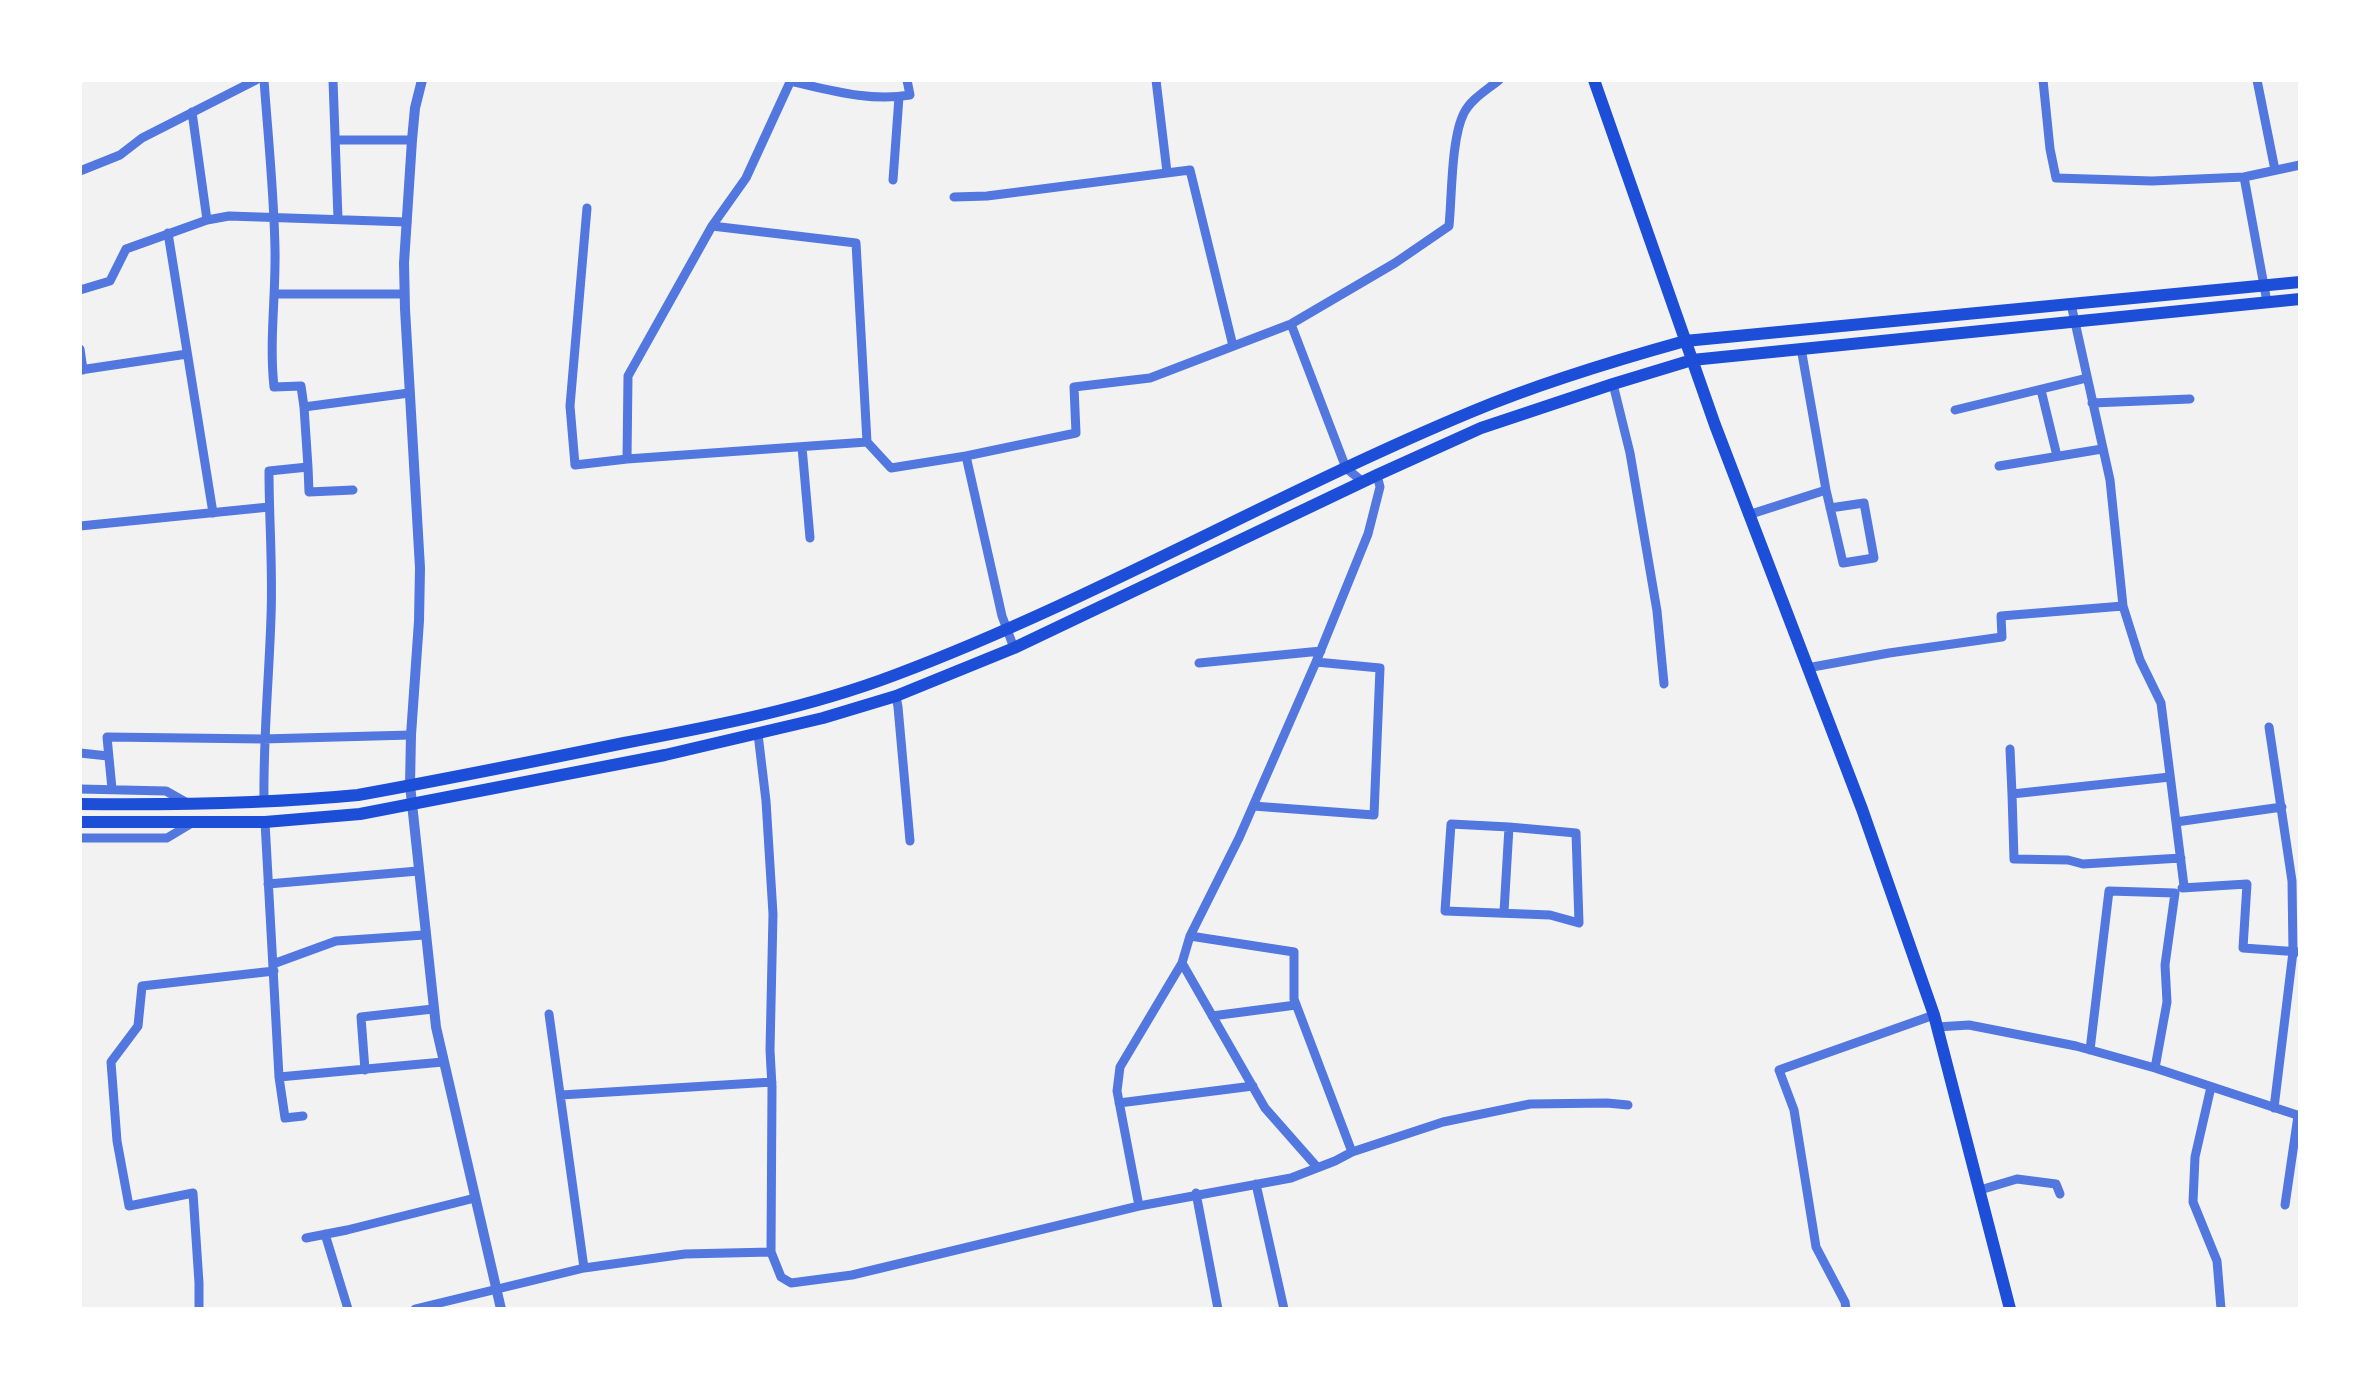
<!DOCTYPE html>
<style>
body{margin:0}
#map{position:relative;width:2380px;height:1389px;overflow:hidden;background:#f2f2f2;font-family:Commissioner,sans-serif}
canvas{display:block}
.frame{position:absolute;inset:0;border:82px solid #fff;pointer-events:none}
</style>
<div id="map">
<canvas width="2380" height="1389"></canvas>
<div class="frame"></div>
</div>
<script>
const ctx = document.querySelector('canvas').getContext('2d');
ctx.lineJoin = 'round';
function stroke(path, color, width, dash) {
  ctx.strokeStyle = color;
  ctx.lineWidth = width;
  ctx.lineCap = dash ? 'butt' : 'round';
  ctx.setLineDash(dash || []);
  ctx.stroke(path);
}
const minor = new Path2D(`
 M264,80C268,136 274,193 275,249C276,295 269,341 274,387L301,386L304,407L409,393
 M333,80L338,219
 M1156,80L1167,172
 M2043,80L2050,149L2056,178L2152,181L2244,177L2300,165
 M2257,80L2275,170
 M790,81C830,90 870,102 910,95L907,80
 M192,112L207,220
 M336,140H412
 M80,171L120,155L142,138L256,80
 M2244,177L2267,302
 M893,180L899,97
 M954,197L987,196L1190,170L1233,346
 M587,208L570,406L575,465L627,459L867,442
 M712,226L856,243L867,442L891,468L966,456L1076,433L1074,387L1150,378L1291,324L1395,263L1449,226C1452,197 1451,138 1464,113C1471,99 1487,90 1499,80
 M168,233L213,513
 M80,290L110,281L126,249L207,220L229,216L407,222
 M275,294H404
 M2071,304L2110,480L2123,606L2140,660L2161,703L2184,886
 M1291,324L1346,468L1363,482
 M80,349L83,370
 M80,370L187,354
 M1613,384L1630,453L1657,611L1664,684
 M2041,390L2057,456
 M2092,403L2190,399
 M1955,410L2087,378
 M802,447L810,538
 M966,456L1002,616L1014,648
 M627,459L628,376L712,226L746,178L791,80
 M1999,466L2102,449
 M308,467L309,492L353,490
 M1826,490L1843,563L1874,558L1864,503L1830,508
 M1748,515L1826,490L1801,348
 M80,526L269,507
 M1199,663L1321,651
 M1807,668L1889,653L2002,637L2001,616L2123,606
 M896,696L898,707L910,841
 M2269,727L2292,881L2293,952L2274,1108
 M758,734L766,801L773,914L770,1050L772,1087L771,1252L781,1277L791,1283L852,1275L1139,1206L1291,1178L1335,1161L1352,1152L1443,1122L1530,1104L1607,1103L1628,1105
 M2010,749L2012,794
 M80,753L108,756
 M2170,777L2012,794L2014,859L2068,860L2083,864L2181,858
 M80,789L166,791L189,804
 M112,789L107,737L263,739L411,735
 M264,802C263,740 269,679 271,617C273,569 269,520 269,471L308,467L304,407
 M1253,806L1374,815L1380,668L1316,662
 M265,822L279,1077L285,1118L303,1116
 M2176,822L2282,807
 M80,838H167L192,823
 M268,884L418,871
 M2182,888L2247,884L2243,948L2300,952
 M1504,912L1509,827L1451,824L1445,911L1550,915L1579,923L1576,833L1509,827
 M1190,936L1294,952V999L1352,1152
 M1182,963L1265,1108L1317,1167
 M273,964L336,941L424,935
 M549,1014L584,1268
 M1212,1016L1296,1005
 M1937,1027L1969,1025L2076,1046L2155,1068L2300,1116
 M2090,1050L2109,891L2175,893L2165,965L2167,1002L2155,1068
 M365,1070L361,1017L433,1009
 M279,1077L443,1062
 M2211,1087L2195,1157L2193,1202L2217,1261L2221,1309
 M561,1095L772,1082
 M1119,1103L1253,1086
 M1256,1184L1284,1309
 M1980,1190L2017,1179L2056,1184L2060,1194
 M1196,1193L1218,1309
 M2285,1205L2298,1116
 M1139,1206L1117,1091L1120,1067L1182,963L1190,936L1239,838L1316,662L1368,534L1380,487L1377,475
 M325,1234L348,1309
 M306,1238L347,1230L475,1198
 M199,1309V1283L193,1193L129,1206L117,1141L111,1062L138,1026L142,986L274,971
 M415,1309L584,1268L685,1254L771,1252
 M1846,1309L1845,1302L1816,1247L1794,1110L1779,1070L1934,1015`);
const tertiary = new Path2D(`
 M422,80L415,108L412,140L404,263L405,309L420,568L419,621L411,735L410,785L436,1027L501,1309`);
const primary = new Path2D(`
 M1594,80L1715,425L1862,809L1934,1015L2010,1309
 M80,804C173,805 265,804 358,795C447,779 536,761 624,743C715,726 808,708 895,675C1092,601 1276,493 1471,412C1540,383 1613,361 1685,341L2300,282
 M80,822H265L360,814L665,755L823,718L896,696L1014,648L1377,475L1481,428L1613,384L1692,360L2300,299`);
stroke(minor, '#5277de', 9);
stroke(tertiary, '#5277de', 10);
stroke(primary, '#1d4ed8', 12);
</script>
